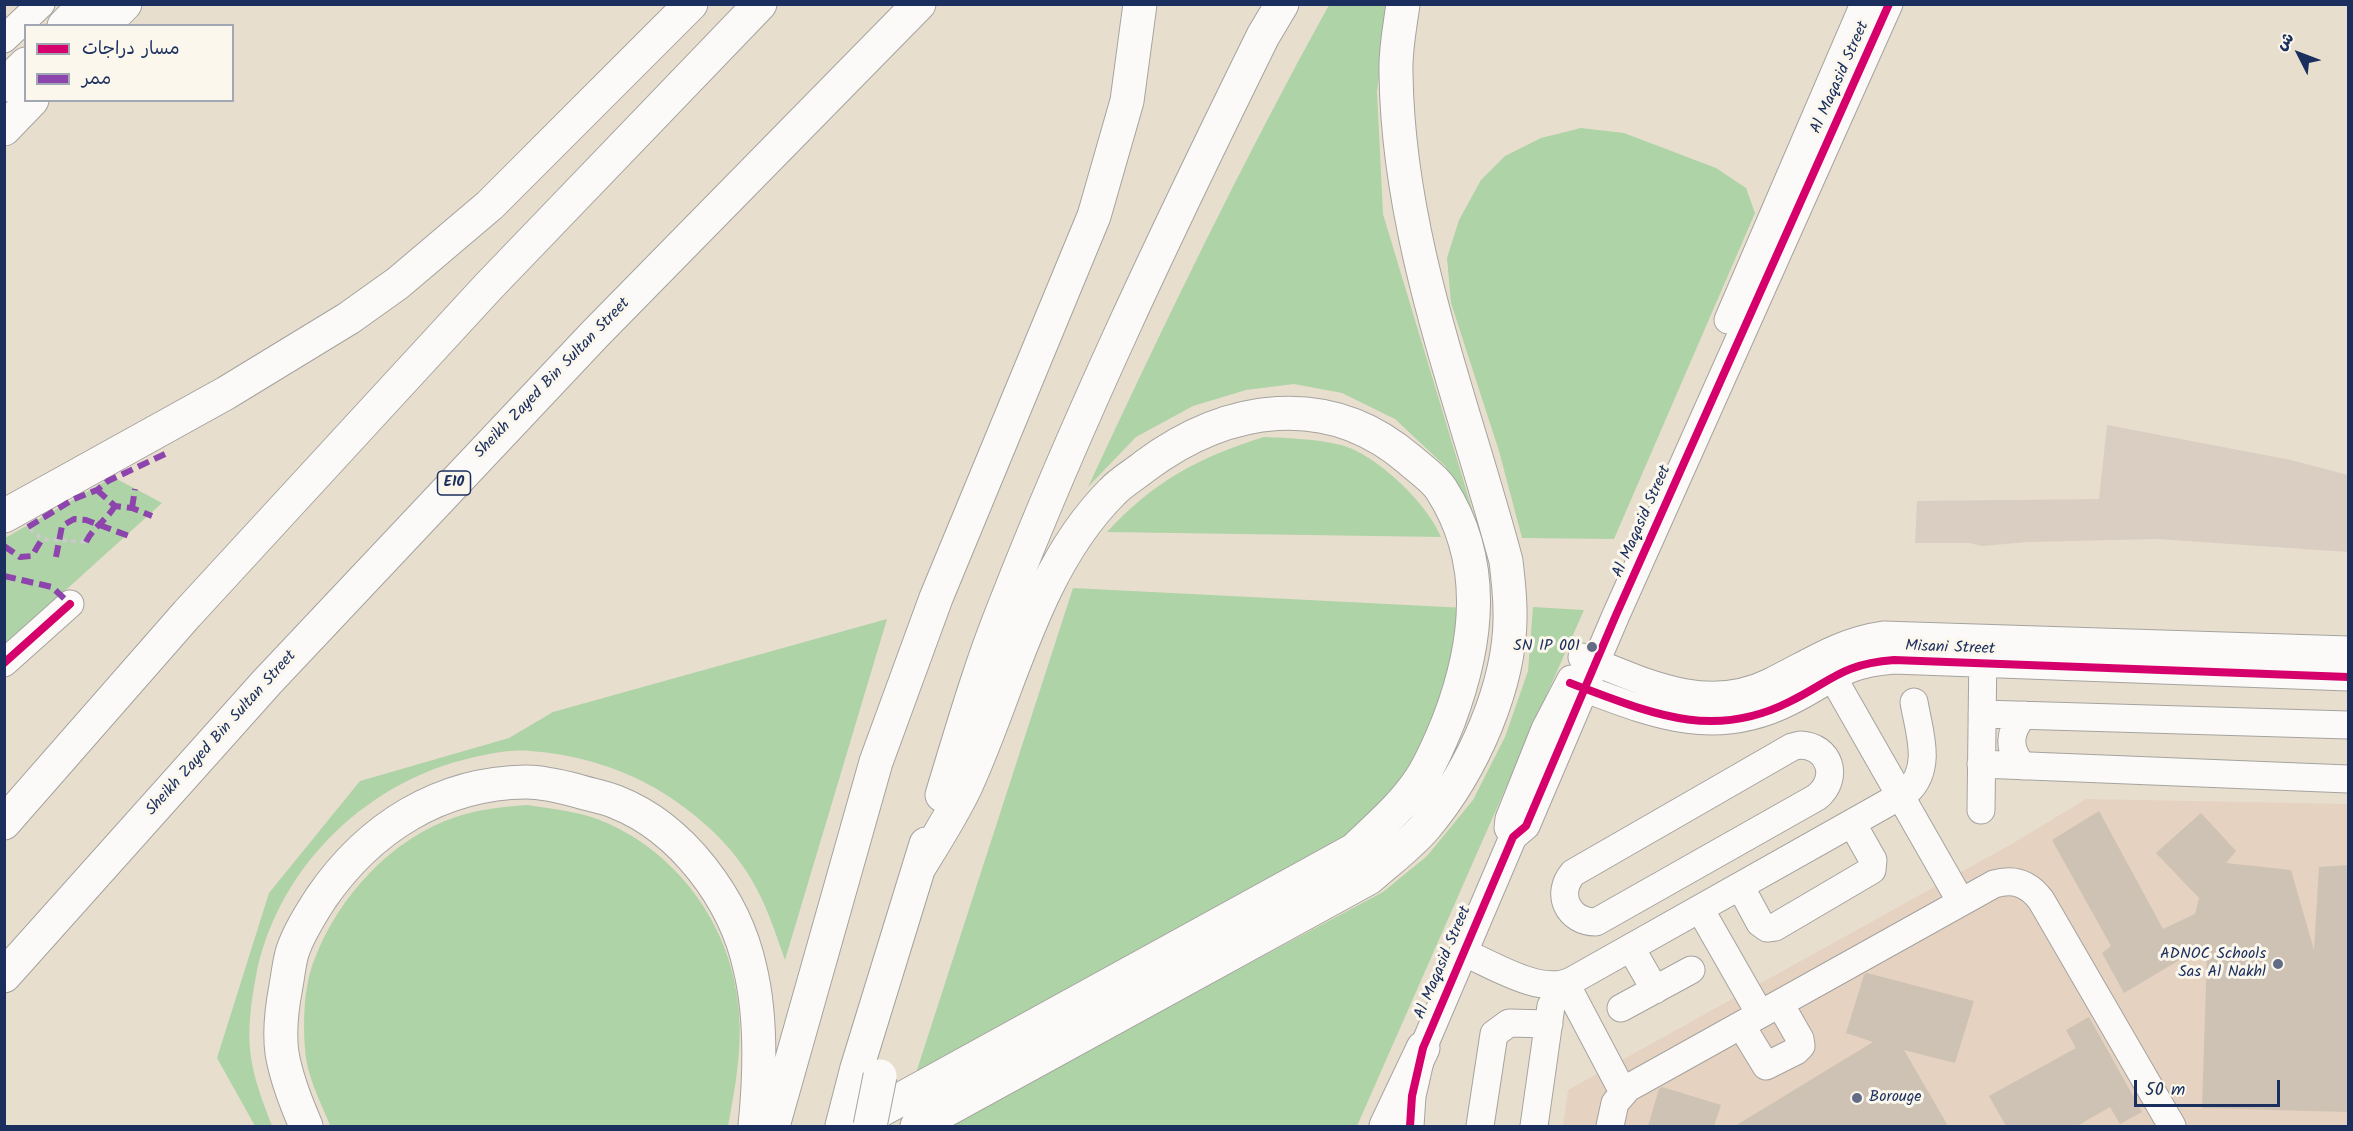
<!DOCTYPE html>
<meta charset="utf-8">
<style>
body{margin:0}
#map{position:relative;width:2353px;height:1131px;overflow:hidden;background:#e8dece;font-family:Kalam,"Playpen Sans Arabic",sans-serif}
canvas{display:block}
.frame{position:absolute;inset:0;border:6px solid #1b2f5e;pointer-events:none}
.legend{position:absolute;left:24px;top:24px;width:210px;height:78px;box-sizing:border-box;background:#fbf7ec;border:2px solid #a1a7b3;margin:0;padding:8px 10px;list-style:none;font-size:18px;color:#1b2f5e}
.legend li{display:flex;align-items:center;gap:12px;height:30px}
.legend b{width:30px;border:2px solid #a1a7b3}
.north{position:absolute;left:2269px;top:24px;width:60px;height:60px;-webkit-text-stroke:4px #fbf7ec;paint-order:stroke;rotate:312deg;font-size:16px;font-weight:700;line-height:24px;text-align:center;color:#1b2f5e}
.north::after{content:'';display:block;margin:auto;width:21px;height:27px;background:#1b2f5e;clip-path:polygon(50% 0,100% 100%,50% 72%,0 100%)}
.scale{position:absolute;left:2134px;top:1080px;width:146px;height:27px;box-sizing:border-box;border:3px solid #1b2f5e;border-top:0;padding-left:8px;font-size:18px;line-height:21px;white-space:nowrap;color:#1b2f5e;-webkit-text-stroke:4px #fbf7ec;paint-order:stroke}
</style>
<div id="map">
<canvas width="2353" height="1131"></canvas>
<div class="frame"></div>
<ul class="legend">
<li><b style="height:8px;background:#d6006c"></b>مسار دراجات</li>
<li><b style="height:8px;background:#8e44ad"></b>ممر</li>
</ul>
<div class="north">ش</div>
<div class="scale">50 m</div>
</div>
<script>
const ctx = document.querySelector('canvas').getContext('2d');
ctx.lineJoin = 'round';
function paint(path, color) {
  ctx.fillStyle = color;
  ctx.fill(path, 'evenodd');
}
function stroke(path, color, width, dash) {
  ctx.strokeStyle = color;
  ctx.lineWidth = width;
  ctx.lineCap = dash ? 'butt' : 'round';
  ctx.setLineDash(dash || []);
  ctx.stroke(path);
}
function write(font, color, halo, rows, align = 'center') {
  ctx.font = font + ' Kalam,sans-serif';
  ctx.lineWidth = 6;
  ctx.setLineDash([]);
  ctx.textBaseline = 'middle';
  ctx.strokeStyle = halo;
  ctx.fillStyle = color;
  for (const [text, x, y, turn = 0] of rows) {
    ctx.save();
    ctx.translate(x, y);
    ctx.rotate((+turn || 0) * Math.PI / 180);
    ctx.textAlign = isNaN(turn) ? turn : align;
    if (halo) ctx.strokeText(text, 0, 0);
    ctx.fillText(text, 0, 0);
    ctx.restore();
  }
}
const built = new Path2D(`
 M2086,799L2348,804V1126H1563L1568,1090L2010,845Z`);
const industrial = new Path2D(`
 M2107,425L2291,460L2348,475V552L2156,539L2029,542L1982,546L1969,543H1915L1917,501L2099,499Z`);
const green = new Path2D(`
 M1329,5H1390L1377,91L1383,214L1478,529L1445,466L1395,419L1342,393L1294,384L1246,390L1193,406L1136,437L1088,487C1164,324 1242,162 1329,5Z
 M1581,128L1624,133L1716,168L1746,188L1755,213L1614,539L1522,538L1499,451L1451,303L1447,258L1459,220L1481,180L1505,156L1541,138Z
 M1264,437C1290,438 1316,439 1341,445C1376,454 1428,504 1441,537L1107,532C1153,482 1199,457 1264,437Z
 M113,477L162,503L5,645V538Z
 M1073,588L1466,608L1463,649L1412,774L1345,837L915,1076Z
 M1533,607L1584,610L1357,1126H945L1383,892L1427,856L1473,800L1505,737L1528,671Z
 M887,619L785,960C775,932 766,903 750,877C728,840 692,810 655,788C618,767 574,754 530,751C509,749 484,755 463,760C361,786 276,872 256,976C251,1002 247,1032 251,1057C254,1080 264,1105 272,1126H255L217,1058L269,893L360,781L509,738L553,712Z
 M527,805C554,809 583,812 607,823C682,856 734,932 739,1013C742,1051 735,1089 728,1126L330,1125C320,1101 306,1074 305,1048C303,1020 304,984 315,958C339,896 392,838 456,817C479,809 503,807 527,805Z`);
const building = new Path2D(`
 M2099,811L2163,929L2195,914L2199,898L2156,853L2201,813L2236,851L2226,863L2291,870L2314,950L2319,867L2349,865V1112L2202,1108L2207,955H2188L2124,993L2102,953L2111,946L2052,840Z
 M1867,973L1974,1001L1955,1063L1904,1050L1948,1126H1735L1873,1042L1846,1033L1864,975Z
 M2089,1017L2142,1112L2120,1124L2110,1107L2077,1126H2006L1989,1096L2076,1048L2066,1030Z
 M1662,1087L1721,1105L1714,1126H1648L1659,1089Z`);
const path = new Path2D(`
 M30,529L42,539L86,542`);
const minor = new Path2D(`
 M4,39L41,4
 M1728,320L1864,4
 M1582,657C1643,681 1705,714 1770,682C1809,663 1840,641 1883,635L2348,650
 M4,663L70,604
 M1832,676L1961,902
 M1570,683C1646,711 1710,742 1789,702C1832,681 1841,664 1894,660L2348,677
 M1982,714L2348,725
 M1800,745C1830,746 1840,778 1817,797L1596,922C1568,922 1555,894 1573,873L1792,747Z
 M1981,764L2348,779
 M2023,766C2007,749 2009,731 2024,715
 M1981,810L1983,647
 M1513,837L1508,828L1509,819L1545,729L1571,679
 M1740,886L1760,923L1767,928L1775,927L1872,870L1873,860L1852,823
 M1700,909L1760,1014
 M1631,948L1655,990
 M1463,952C1493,965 1543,997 1573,980L1907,792C1933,768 1919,732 1914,702
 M1566,984L1623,1092
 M1621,1008L1691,970
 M1741,1025L1766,1066L1796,1051L1801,1046L1800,1039L1780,1004
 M1410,1126L1412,1096L1423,1048L1513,837L1526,826L1616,615L1889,4
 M1480,1126L1494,1034L1509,1023L1549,1024
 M1534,1126L1551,1006
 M1610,1126L1615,1103L1628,1088L1994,884C2014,878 2029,884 2041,900L2172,1126`);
const major = new Path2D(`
 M64,26L85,4
 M103,26L125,4
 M4,85L26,64
 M4,129L32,100`);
const highway = new Path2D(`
 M4,516L226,393L349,318L398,283L490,205L691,4
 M942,795C961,733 979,670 1003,610C1079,415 1170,225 1263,36L1282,4
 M4,823L187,614L488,287L760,4
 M4,976L267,682L595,334L919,4
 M306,1126C296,1103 286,1078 282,1053C279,1032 282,1007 286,986C288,975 289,964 292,953C298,934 310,915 321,898C369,828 440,783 526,782C543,782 563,787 578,791C591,795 604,797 616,802C682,828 735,899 750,968C762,1018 760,1076 755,1126
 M773,1126L876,762L936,598L1094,216L1127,101L1140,4
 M842,1126L857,1068L926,844
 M852,1126L1354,850C1377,828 1402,807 1420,780C1432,762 1441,740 1449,720C1478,643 1488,562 1441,489C1434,478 1420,469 1410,460C1328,389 1227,405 1145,466C1134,475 1121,482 1112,492C1034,570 1010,691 965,788C952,815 936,840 920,866
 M917,1126L1369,878C1387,862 1410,845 1426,826C1472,771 1512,684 1510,611C1510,595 1508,578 1506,561C1463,400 1398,241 1396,73C1395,50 1400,27 1403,4
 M1386,1126L1423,1048`);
const highwayBridge = new Path2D(`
 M870,1126L880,1076`);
const quiet = new Path2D(`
 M97,490L115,506L132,508L152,516
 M132,508L135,489
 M28,527L74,499L97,490L108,481L165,454
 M86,542C94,526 105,522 115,506
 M4,546L20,557L32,556L42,539
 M56,557L62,526L74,519L86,520L129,536
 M4,576L52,587L70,604`);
const cycleway = new Path2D(`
 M4,663L70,604
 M1570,683C1646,711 1710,742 1789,702C1832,681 1841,664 1894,660L2348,677
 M1410,1126L1412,1096L1423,1048L1513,837L1526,826L1616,615L1889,4`);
const markers = [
 [1592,647,6,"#636c85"],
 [2278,964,6,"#636c85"],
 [1857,1098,6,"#636c85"]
];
const shields = [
 [454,483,33]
];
const shieldNames = [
 ["E10",454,483]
];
const streetNames = [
 ["Al Maqasid Street",1841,78,-66],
 ["Sheikh Zayed Bin Sultan Street",553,379,-46],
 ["Al Maqasid Street",1643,522,-66],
 ["Misani Street",1950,649,2],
 ["Sheikh Zayed Bin Sultan Street",222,734,-48],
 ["Al Maqasid Street",1444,963,-67]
];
const poiNames = [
 ["SN IP 001",1580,647],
 ["ADNOC Schools",2266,955],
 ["Sas Al Nakhl",2266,973],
 ["Borouge",1869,1098,"left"]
];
paint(built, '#e5d2c1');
paint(industrial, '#dacec3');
paint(green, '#aed3a7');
paint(building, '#cdc2b3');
stroke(minor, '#a5a39f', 29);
stroke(major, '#a5a39f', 35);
stroke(highway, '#a5a39f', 35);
stroke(path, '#cbcaca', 4, [4.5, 4.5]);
stroke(minor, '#fcfaf8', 27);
stroke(major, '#fcfaf8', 33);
stroke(highway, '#fcfaf8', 33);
stroke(highwayBridge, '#a5a39f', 35, []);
stroke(highwayBridge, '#fcfaf8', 33);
stroke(quiet, '#8e44ad', 6, [12, 6]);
stroke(cycleway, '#d6006c', 8);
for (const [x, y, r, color] of markers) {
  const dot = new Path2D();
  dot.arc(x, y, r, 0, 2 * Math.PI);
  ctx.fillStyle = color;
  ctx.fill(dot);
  stroke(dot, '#fbf7ec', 2);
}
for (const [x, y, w] of shields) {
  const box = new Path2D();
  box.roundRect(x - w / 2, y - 12, w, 24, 4.5);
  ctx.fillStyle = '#fbf7ec';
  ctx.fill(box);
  stroke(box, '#1b2f5e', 1.5);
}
write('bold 15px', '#1b2f5e', null, shieldNames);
write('16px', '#1b2f5e', '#fbf7ec', streetNames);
write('16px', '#1b2f5e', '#fbf7ec', poiNames, 'right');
</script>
